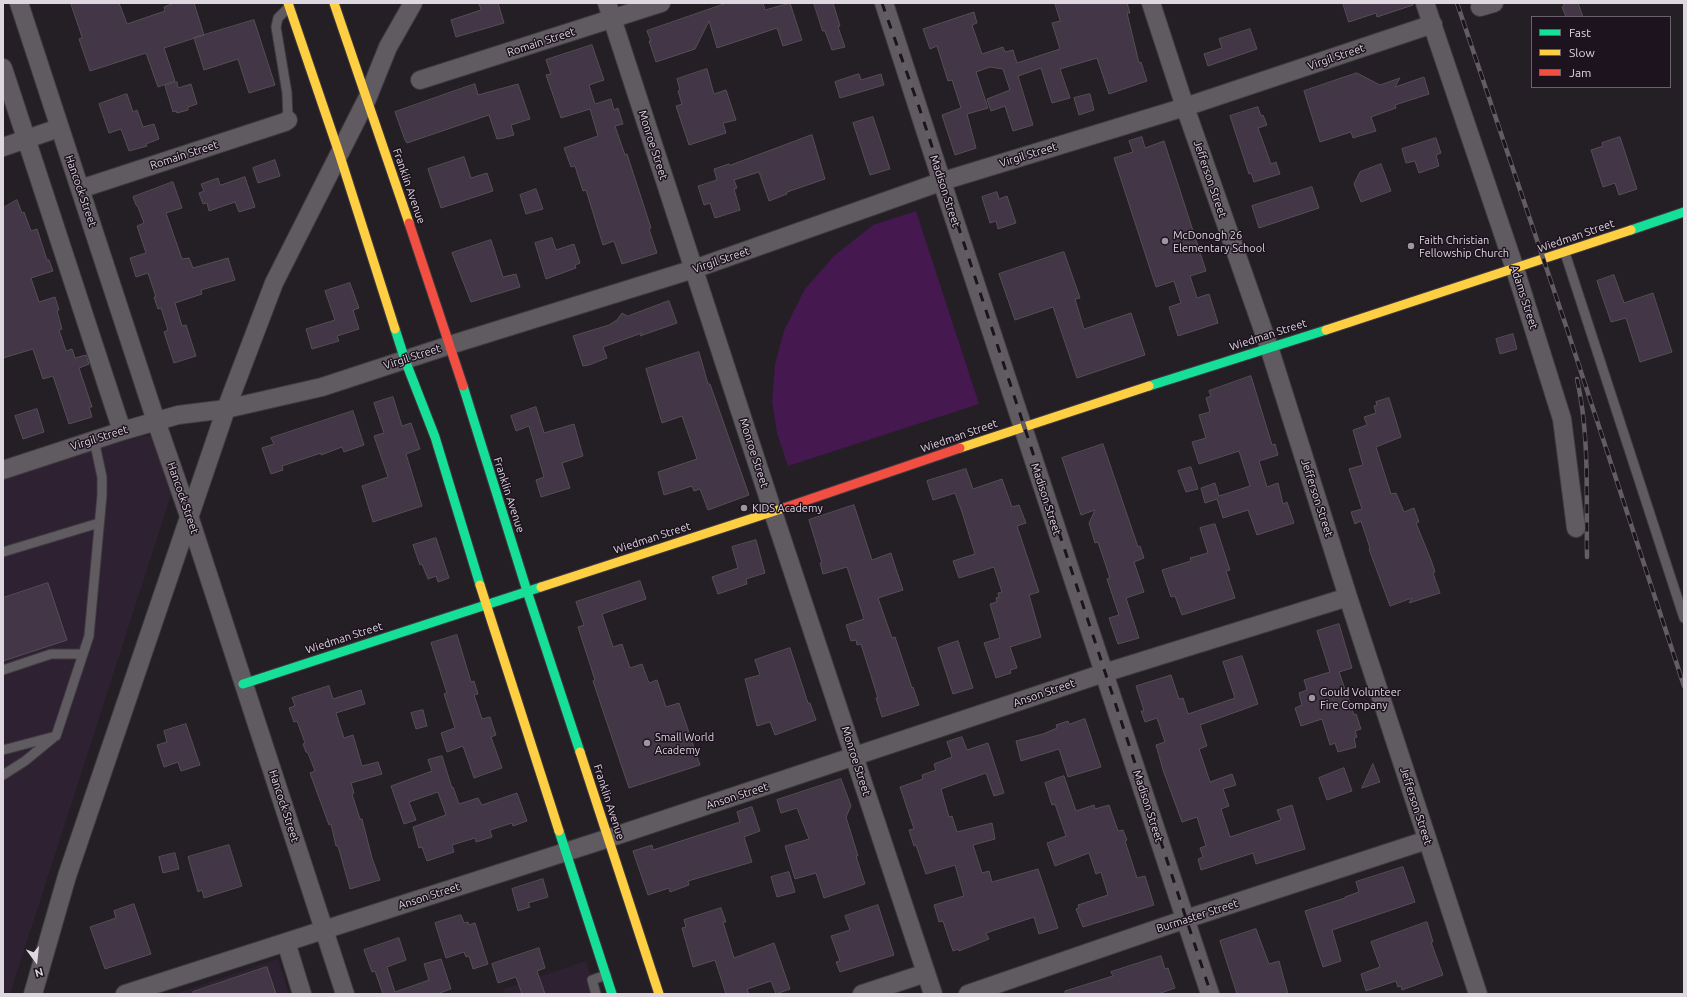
<!DOCTYPE html>
<style>
body{margin:0}
#map{position:relative;width:1687px;height:997px;overflow:hidden;background:#241f25;font-family:Ubuntu,sans-serif}
canvas{display:block}
.frame{position:absolute;inset:0;border:4px solid #ded7e0;pointer-events:none}
.legend{position:absolute;left:1531px;top:16px;width:140px;height:72px;box-sizing:border-box;background:#1d131f;border:1px solid #6a616c;margin:0;padding:5px 7px;list-style:none;font-size:12px;color:#ded7e0}
.legend li{display:flex;align-items:center;gap:8px;height:20px}
.legend b{width:20px;border:1px solid #6a616c}
.north{position:absolute;left:16px;top:941px;width:40px;height:40px;-webkit-text-stroke:3px #1d131f;paint-order:stroke;rotate:165deg;font-size:11px;font-weight:700;line-height:16px;text-align:center;color:#ded7e0}
.north::after{content:'';display:block;margin:auto;width:14px;height:18px;background:#ded7e0;clip-path:polygon(50% 0,100% 100%,50% 72%,0 100%)}
</style>
<div id="map">
<canvas width="1687" height="997"></canvas>
<div class="frame"></div>
<ul class="legend">
<li><b style="height:5px;background:#16e098"></b>Fast</li>
<li><b style="height:5px;background:#ffcf43"></b>Slow</li>
<li><b style="height:5px;background:#f24e42"></b>Jam</li>
</ul>
<div class="north">N</div>
</div>
<script>
const ctx = document.querySelector('canvas').getContext('2d');
ctx.lineJoin = 'round';
function paint(path, color) {
  ctx.fillStyle = color;
  ctx.fill(path, 'evenodd');
}
function stroke(path, color, width, dash) {
  ctx.strokeStyle = color;
  ctx.lineWidth = width;
  ctx.lineCap = dash ? 'butt' : 'round';
  ctx.setLineDash(dash || []);
  ctx.stroke(path);
}
function write(font, color, halo, rows, align = 'center') {
  ctx.font = font + ' Ubuntu,sans-serif';
  ctx.lineWidth = 3;
  ctx.setLineDash([]);
  ctx.textBaseline = 'middle';
  ctx.strokeStyle = halo;
  ctx.fillStyle = color;
  for (const [text, x, y, turn = 0] of rows) {
    ctx.save();
    ctx.translate(x, y);
    ctx.rotate((+turn || 0) * Math.PI / 180);
    ctx.textAlign = isNaN(turn) ? turn : align;
    if (halo) ctx.strokeText(text, 0, 0);
    ctx.fillText(text, 0, 0);
    ctx.restore();
  }
}
const built = new Path2D(`
 M138,435L153,436L173,489L10,994H3V480Z
 M278,959L289,994H175Z
 M586,961L597,994H505L503,989Z`);
const green = new Path2D(`
 M916,211L979,404L788,466L777,433L772,401L775,364L784,331L805,289L834,256L873,225Z`);
const building = new Path2D(`
 M71,3H119L127,24L165,11L164,7L174,3H194L204,35L164,48L175,81L158,87L146,53L90,71L79,39L82,38Z
 M479,3H498L504,23L456,37L451,20L481,10Z
 M727,3H763L765,10L790,3L802,40L783,46L777,28L717,48L709,21L695,49L656,62L649,41H651L647,31Z
 M814,3H833L840,26L838,27L845,47L832,50L825,31H823Z
 M1055,3H1127L1130,13H1127L1139,63L1141,62L1147,81L1109,94L1097,58L1060,69L1070,98L1052,103L1041,68L1018,76L1033,125L1013,131L1005,106L991,111L987,99L1010,90L1003,69L990,67L976,72L988,108L967,114L976,148L955,155L942,115L961,108L952,80L948,81L937,46L930,49L923,29L974,12L977,23L972,25L982,54L1003,47L1005,52L1013,50L1017,63L1060,49L1052,23L1060,21Z
 M1343,3H1413V5L1377,17L1376,13L1349,22Z
 M1563,3H1578L1583,17H1566L1562,7L1564,6Z
 M254,20L275,85L249,93L238,59L204,70L194,38Z
 M1250,29L1257,49L1208,66L1204,54L1222,48L1219,39Z
 M592,45L604,80L589,85L595,104L611,99L614,110L618,108L623,124L615,126L625,155L627,154L651,228L649,229L657,253L622,264L614,241L603,245L586,190L583,191L575,166L571,167L564,148L598,136L590,109L561,118L546,75L551,74L546,60Z
 M707,69L714,94L726,90L736,120L723,123L726,133L689,145L676,106L682,104L678,91L680,90L677,79Z
 M1357,73L1380,85L1400,78L1395,87L1424,77L1429,94L1395,105L1396,108L1371,117L1376,131L1353,138L1351,132L1320,142L1304,91Z
 M859,74L861,80L881,74L884,85L840,98L835,82Z
 M177,82L178,88L191,84L197,104L188,107V110L177,113L176,111L173,112L165,86Z
 M475,84L478,95L518,84L530,119L511,125L514,135L503,138L497,139L489,115L407,143L405,140L395,112Z
 M127,94L133,112L137,110L143,127L154,124L159,139L146,144L147,146L129,151L121,129L109,133L99,104Z
 M1090,94L1094,110L1079,115L1074,98Z
 M1258,107L1261,116L1263,115L1267,125L1258,128L1271,164L1276,162L1280,174L1254,182L1251,173L1249,174L1230,116Z
 M873,117L890,169L870,175L853,123Z
 M812,135L825,179L787,192V194L769,201L759,172L734,180L737,188L734,189L740,210L715,218L710,203L704,205L698,186L717,180L714,169L729,164L730,165Z
 M1142,137L1145,148L1164,141L1206,271L1190,276L1197,298L1209,294L1218,323L1178,336L1169,307L1181,303L1174,281L1156,287L1114,158L1133,152L1129,141Z
 M1620,137L1637,189L1619,195L1615,183L1603,187L1591,150L1603,146L1602,143Z
 M1436,138L1441,153L1436,155L1439,166L1419,173L1415,161L1406,163L1402,149Z
 M464,157L471,178L487,173L493,191L441,208L428,169Z
 M275,160L280,176L258,183L253,168Z
 M1381,164L1391,191L1361,202L1354,184L1360,172Z
 M245,177L255,207L239,212L235,202L209,211L207,203L203,204L199,193L204,191L201,184L218,178L220,185Z
 M173,182L182,208L166,213L182,259L189,258L193,268L228,258L235,280L201,290L202,294L175,303L182,326L186,325L196,356L174,363L164,332L168,330L161,308L158,309L154,297H156L148,273L136,277L130,258L146,253L137,226L144,223L138,207L136,205L133,197Z
 M1312,187L1319,208L1259,228L1252,206Z
 M536,189L543,209L526,214L520,195Z
 M997,192L999,199L1007,196L1016,223L998,229L996,221L990,223L982,197Z
 M17,200L22,213L24,212L31,231L37,229L47,260H49L53,271L31,278L39,302L55,297L59,310L57,311L62,329L59,330L66,351L72,349L75,358L86,355L89,364L79,368L92,407H89L92,417L69,424L53,376L43,379L33,349L3,358V208Z
 M552,238L556,250L574,244L580,263L575,265L576,268L546,279L535,243Z
 M491,240L503,277L516,274L520,287L471,302L452,253Z
 M1064,252L1080,298L1075,299L1084,329L1131,313L1145,355L1077,378L1053,307L1015,320L999,274Z
 M1614,275L1624,303L1653,293L1672,352L1640,362L1626,318L1611,322L1597,281Z
 M350,283L359,308L353,310L359,329L337,336L339,341L312,349L306,329L335,320L325,291Z
 M669,301L677,323L640,336L642,333L603,347L607,358L589,365L583,366L573,336L609,325L617,320L622,313L627,316Z
 M1513,334L1517,349L1500,354L1496,339Z
 M699,352L708,384H710L749,495L708,510L700,489L694,491L692,486L664,495L658,472L697,459L682,416L662,423L646,369Z
 M1251,376L1269,435L1272,445L1275,444L1278,455L1259,461L1267,487L1278,483L1283,504L1287,502L1294,523L1257,535L1248,510L1223,518L1217,499L1205,503L1201,488L1215,483L1219,496L1250,486L1239,451L1199,464L1192,442L1206,438L1199,415L1210,412L1206,398L1211,396L1209,391Z
 M393,397L402,426L411,423L420,449L406,454L422,506L373,522L362,486L388,477L374,436L384,433L374,403Z
 M1389,398L1401,437L1376,447L1391,494L1396,493L1404,512L1414,508L1419,522L1416,523L1431,560L1435,572L1433,573L1440,593L1409,603L1412,598L1390,606L1369,549L1370,548L1361,521L1355,524L1351,512L1362,509L1349,469L1363,465L1353,430L1367,425L1364,417L1376,413L1374,406L1377,405L1376,402Z
 M536,407L544,433L574,424L583,456L562,463L570,488L541,497L536,480L544,477L529,426L516,431L511,416Z
 M37,409L44,432L23,439L15,416Z
 M353,411L364,445L344,452L342,447L321,455V453L282,466L283,470L271,474L262,448L274,444L271,438Z
 M1103,444L1138,547L1140,546L1144,558L1134,562L1144,592L1126,598L1139,638L1118,644L1109,618L1119,615L1107,579L1110,578L1098,542L1095,543L1089,523L1095,510L1081,515L1062,458Z
 M1191,467L1198,489L1186,492L1178,471Z
 M966,469L973,489L1002,479L1012,507L1019,505L1026,523L1017,526L1039,592L1029,595L1041,637L1010,647L1017,668L1010,670L1011,673L996,678L984,643L1000,638L990,604L997,602L996,598L999,597L998,593L1002,592L994,567L959,578L953,561L975,554L962,512L955,493L933,500L927,481Z
 M854,505L872,560L891,553L893,560L903,590L878,598L892,638L895,637L912,688L913,687L919,705L882,717L876,698H878L861,644L857,645L856,640L851,641L846,625L864,619L847,567L823,574L820,563H822L809,520Z
 M1215,524L1230,570L1226,571L1235,598L1182,615L1175,596L1171,597L1162,570L1191,561L1190,558L1208,553L1200,528Z
 M436,538L449,578L438,582L436,576L428,579L422,564L420,565L413,545Z
 M756,540L765,573L746,579L747,584L718,594L712,577L738,568L732,547Z
 M640,581L646,599L602,614L613,647L622,644L630,668L642,664L649,683L657,680L666,707L679,703L700,765L629,788L593,681L595,680L578,627L584,625L576,602Z
 M48,583L67,640L3,661V598Z
 M1339,624L1352,668L1339,672L1354,715L1356,714L1361,729L1355,731L1357,737L1354,738L1356,747L1338,752L1335,743L1330,745L1322,719L1301,726L1295,708L1302,705L1299,693L1307,690L1304,680L1330,672L1317,631Z
 M457,635L471,682L474,681L478,694L474,695L482,719L490,717L496,735L491,737L502,768L474,778L463,746L447,752L441,733L455,728L444,694L447,693L431,643Z
 M958,641L973,688L953,694L938,648Z
 M790,648L808,703H810L816,720L775,735L770,722L757,726L745,679L760,675L755,660Z
 M1242,656L1258,704L1200,725L1207,746L1199,749L1210,782L1232,774L1236,785L1223,789L1229,806L1221,809L1230,837L1281,820L1277,810L1292,805L1305,849L1256,864L1253,853L1201,870L1198,859L1203,857L1200,848L1206,846L1197,817L1182,822L1163,770L1156,745L1165,742L1157,718L1145,722L1141,711H1144L1136,686L1171,675L1179,699L1183,698L1188,714L1235,698L1223,662Z
 M329,686L333,699L361,690L365,704L336,713L344,738L353,735L362,766L378,762L382,774L351,783L354,793L352,794L360,819H362L372,858L380,880L350,889L338,846H336L331,824L329,825L310,773L315,771L308,753L306,752L303,744L305,743L297,721L294,722L289,708L295,706L292,698Z
 M423,710L427,726L416,729L411,713Z
 M1085,719L1101,767L1068,777L1059,749L1021,761L1016,741L1043,734L1057,728L1056,725L1068,721L1069,724Z
 M186,724L200,765L181,771L178,762L164,767L157,745L167,742L164,731Z
 M962,737L967,750L988,743L1004,793L994,796L986,773L941,789L949,817L952,816L957,832L992,823L995,839L973,845L982,873L989,871L992,882L1038,869L1058,928L1039,934L1034,917L986,933L989,939L959,951L958,949L953,951L943,921L939,922L934,905L964,896L955,865L926,874L916,845L914,846L909,830L914,829L900,787L923,779L922,775L936,770L934,764L952,757L947,742Z
 M442,756L452,788L453,787L459,804L478,798L482,805L517,793L527,821L513,826L512,823L490,830L492,837L476,842L475,838L452,845L454,852L427,861L422,847L419,848L413,827L446,815L438,792L409,802L416,820L404,824L391,786L432,771L428,760Z
 M1373,764L1380,782L1362,788Z
 M1344,768L1352,791L1327,800L1319,778Z
 M1064,776L1076,811L1094,805L1095,809L1109,805L1118,831L1123,830L1127,840L1125,841L1137,878L1145,876L1154,905L1083,927L1076,909L1079,908L1078,905L1108,895L1101,872L1096,874L1089,853L1055,866L1047,843L1066,836L1055,804L1052,805L1045,783Z
 M841,779L851,806L846,817L858,856H856L865,884L824,898L816,873L795,879L785,846L809,839L797,808L781,813L777,800Z
 M752,807L760,831L744,837L752,862L688,881L689,885L670,892L669,888L648,895L633,851L652,845L653,850L740,822L737,812Z
 M229,845L242,886L204,898L202,890L198,892L188,857Z
 M175,853L179,869L163,873L159,857Z
 M1403,867L1415,902L1332,930L1341,961L1323,967L1305,911L1345,898V897L1359,892L1356,882Z
 M789,872L795,892L777,897L771,877Z
 M543,879L548,897L528,903L530,907L518,911L512,889Z
 M134,904L151,954L105,969L90,927L116,918L114,911Z
 M878,905L894,955L840,972L836,962L840,961L831,936L850,930L845,916Z
 M721,908L726,922H723L734,958L774,943L790,989L776,994L771,981L747,989L749,994H726L715,960L693,967L682,928L686,927L684,920Z
 M461,915L464,923L468,922L469,925L475,923L488,964L473,969L469,956L466,957L464,952L446,958L435,923Z
 M1427,922L1433,942H1431L1443,975L1402,990L1401,986L1398,987L1396,981L1366,991L1361,974L1380,967L1371,942Z
 M1256,929L1269,964L1279,961L1288,994H1237L1220,941Z
 M399,938L406,960L387,967L395,992L429,980L424,964L441,959L451,989L437,994H383L375,971L372,972L364,950Z
 M539,948L545,968L537,971L545,994H522L516,977L498,983L492,964Z
 M1161,956L1165,969L1168,968L1175,988L1158,994H1065V991L1113,976L1111,972Z
 M267,967L276,994H193V992Z`);
const lane = new Path2D(`
 M288,120L287,93L276,27L278,18L289,7
 M1565,253L1684,618
 M3,552L99,523
 M3,670L51,654H83
 M3,750L56,736L89,636L102,495V477L94,440
 M3,775L25,761L53,738
 M596,994L592,980L606,975`);
const street = new Path2D(`
 M19,3L156,421L189,516L345,994
 M607,3L773,512L933,994
 M884,3L942,182L1210,994
 M1151,3L1185,107L1269,347L1348,597L1478,994
 M1425,3L1515,269L1562,419L1576,528
 M1480,7L1494,3
 M3,68L122,431
 M420,80L661,3
 M3,147L59,128
 M80,189L285,122L288,120
 M3,470L122,431L178,415L226,409L322,387L450,345L694,269L943,181L1185,107L1433,24
 M286,942L302,994
 M33,994L67,876L226,409L274,283L367,99L388,47L413,3
 M125,994L609,838L1104,673L1348,597
 M862,994L926,973
 M968,994L1186,919L1427,840`);
const fast = new Path2D(`
 M1631,230L1684,212
 M395,329L405,360L435,437L480,585
 M463,386L527,591L580,752
 M1149,386L1326,330
 M243,684L541,587
 M559,831L612,994`);
const slow = new Path2D(`
 M288,3L339,153L395,329
 M334,3L409,223
 M1326,330L1631,230
 M960,448L1149,386
 M480,585L559,831
 M541,587L784,508
 M580,752L659,994`);
const jam = new Path2D(`
 M409,223L463,386
 M784,508L960,448`);
const rail = new Path2D(`
 M882,3L919,107L1211,994
 M1457,3L1566,326L1684,686
 M1577,379C1590,437 1586,498 1587,557`);
const markers = [
 [1165,241,4,"#9d979f"],
 [1411,246,4,"#9d979f"],
 [744,508,4,"#9d979f"],
 [1312,698,4,"#9d979f"],
 [647,743,4,"#9d979f"]
];
const streetNames = [
 ["Romain Street",541,42,-18],
 ["Virgil Street",1336,57,-19],
 ["Monroe Street",653,145,72],
 ["Romain Street",184,155,-18],
 ["Virgil Street",1028,155,-17],
 ["Jefferson Street",1210,179,71],
 ["Franklin Avenue",409,186,71],
 ["Hancock Street",81,191,71],
 ["Madison Street",945,191,72],
 ["Wiedman Street",1576,236,-19],
 ["Virgil Street",721,260,-19],
 ["Adams Street",1524,297,72],
 ["Wiedman Street",1268,335,-18],
 ["Virgil Street",412,357,-18],
 ["Wiedman Street",959,436,-19],
 ["Virgil Street",99,438,-18],
 ["Monroe Street",754,453,72],
 ["Franklin Avenue",509,495,72],
 ["Hancock Street",183,498,71],
 ["Jefferson Street",1317,498,72],
 ["Madison Street",1046,499,72],
 ["Wiedman Street",652,538,-18],
 ["Wiedman Street",344,638,-18],
 ["Anson Street",1044,693,-19],
 ["Monroe Street",856,761,72],
 ["Anson Street",737,796,-18],
 ["Franklin Avenue",609,802,72],
 ["Hancock Street",284,806,72],
 ["Madison Street",1148,806,72],
 ["Jefferson Street",1416,806,72],
 ["Anson Street",429,896,-18],
 ["Burmaster Street",1197,916,-18]
];
const poiNames = [
 ["McDonogh 26",1173,235],
 ["Elementary School",1173,248],
 ["Faith Christian",1419,240],
 ["Fellowship Church",1419,253],
 ["KIDS Academy",752,508],
 ["Gould Volunteer",1320,692],
 ["Fire Company",1320,705],
 ["Small World",655,737],
 ["Academy",655,750]
];
paint(built, '#2e2131');
paint(green, '#45184f');
paint(building, '#433646');
stroke(building, '#544f55', 1);
stroke(lane, '#3f3a40', 11);
stroke(street, '#3f3a40', 20);
stroke(fast, '#3f3a40', 11);
stroke(slow, '#3f3a40', 11);
stroke(jam, '#3f3a40', 11);
stroke(lane, '#605b60', 9);
stroke(street, '#605b60', 18);
stroke(fast, '#16e098', 9);
stroke(slow, '#ffcf43', 9);
stroke(jam, '#f24e42', 9);
stroke(rail, '#615d62', 4.5);
stroke(rail, '#1d131f', 3, [9]);
for (const [x, y, r, color] of markers) {
  const dot = new Path2D();
  dot.arc(x, y, r, 0, 2 * Math.PI);
  ctx.fillStyle = color;
  ctx.fill(dot);
  stroke(dot, '#1d131f', 1.5);
}
write('11px', '#ded7e0', '#1d131f', streetNames);
write('11px', '#ded7e0', '#1d131f', poiNames, 'left');
</script>
